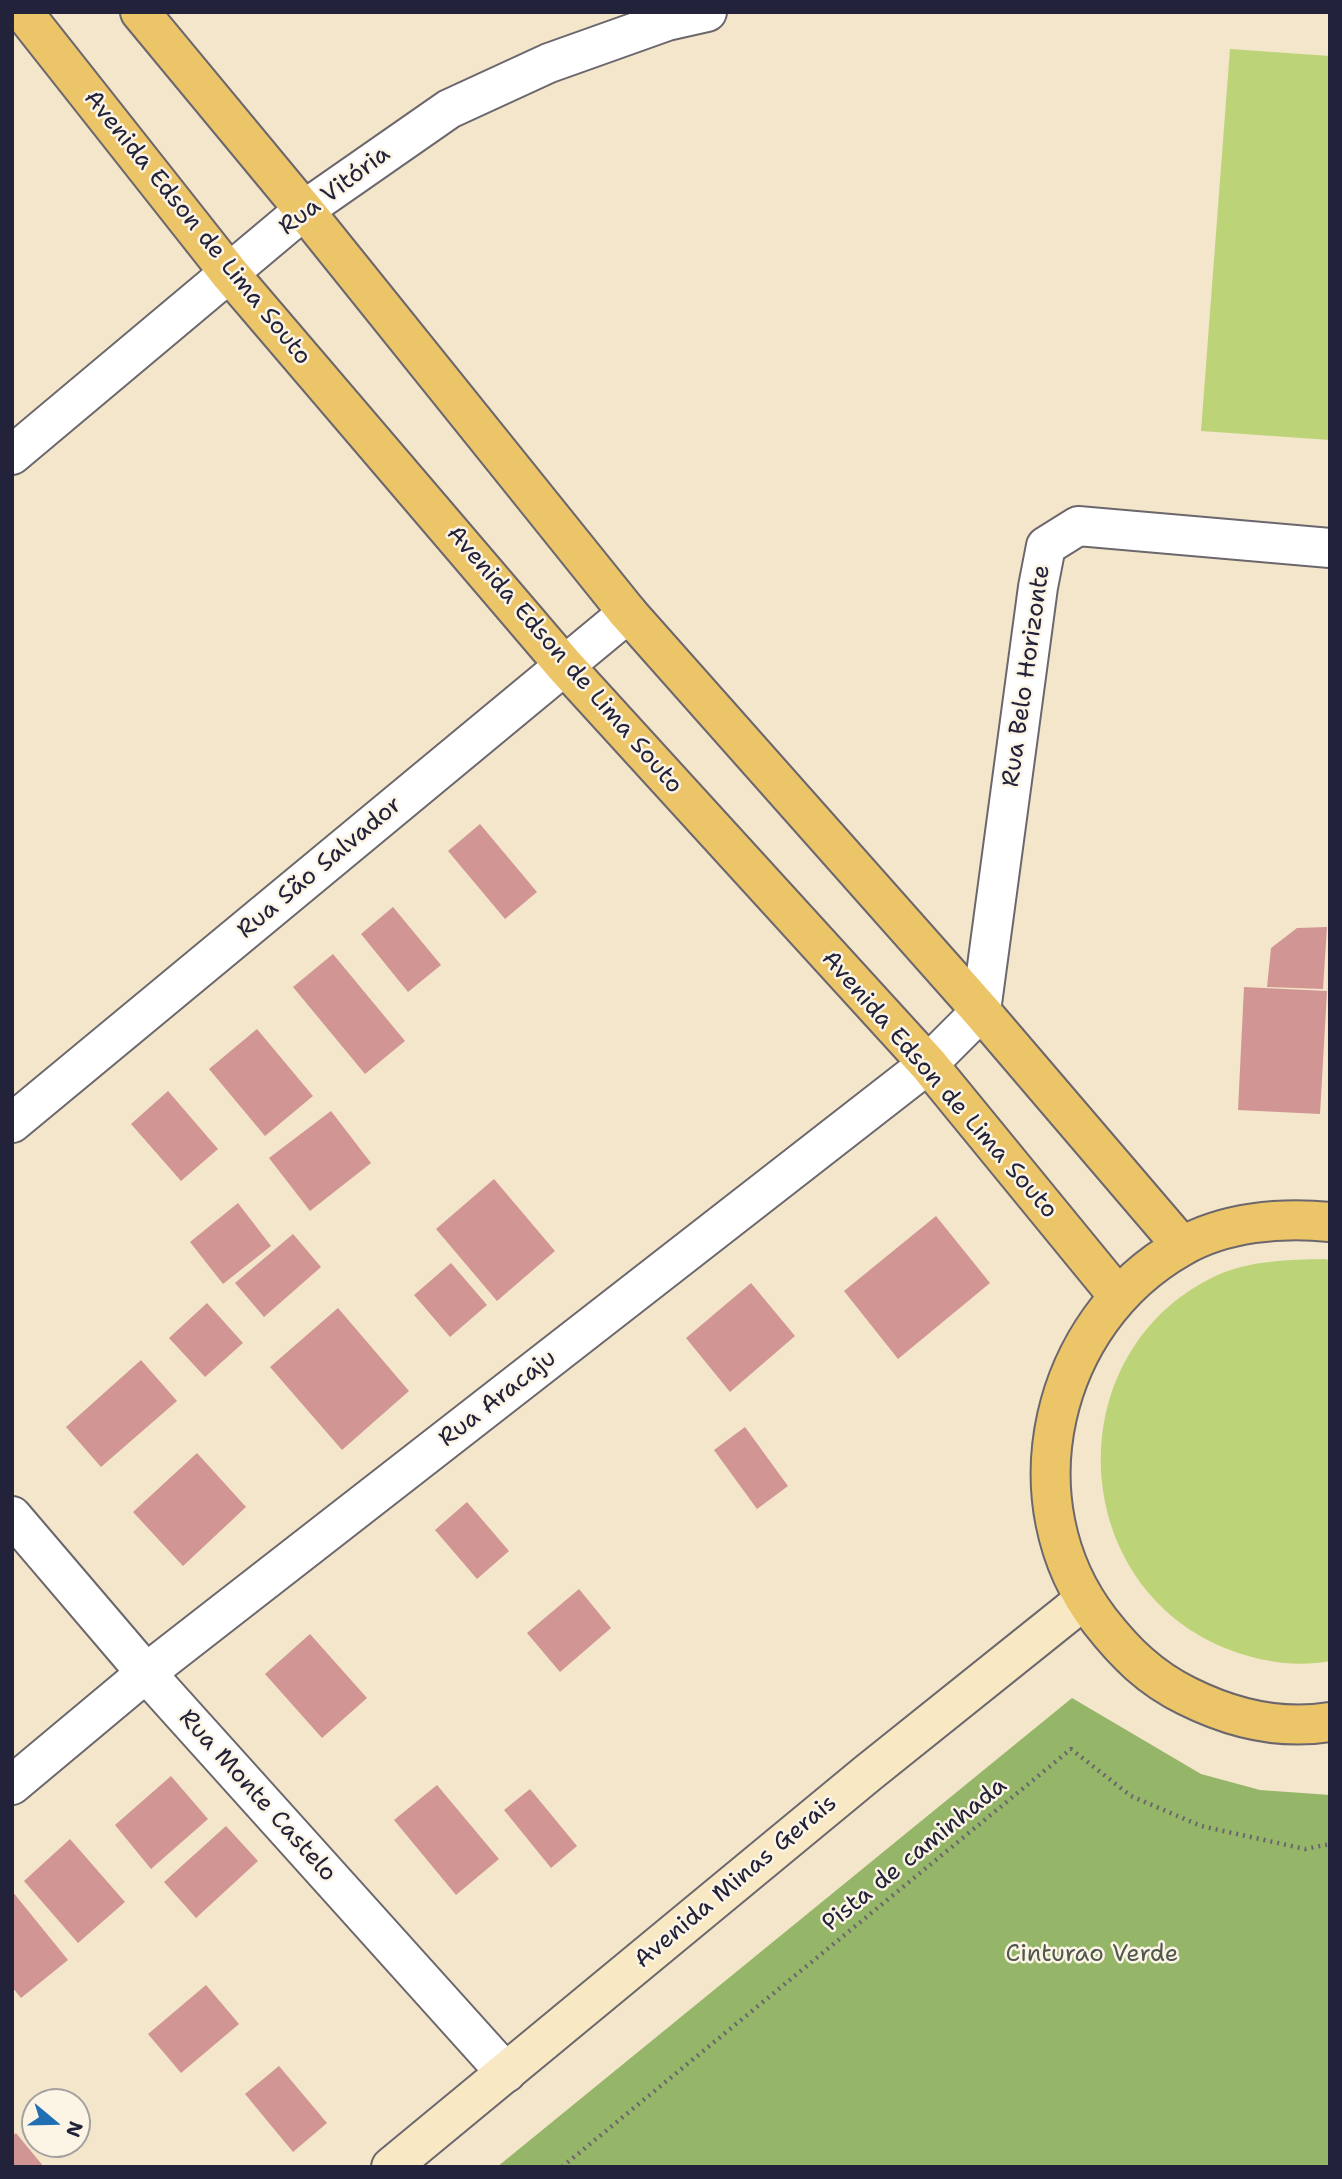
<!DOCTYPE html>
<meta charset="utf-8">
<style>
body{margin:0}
#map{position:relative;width:1342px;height:2179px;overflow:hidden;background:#f3e6ca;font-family:"Shantell Sans",sans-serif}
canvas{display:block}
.frame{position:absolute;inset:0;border:14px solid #22223b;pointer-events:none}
.north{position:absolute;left:21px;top:2088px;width:70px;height:70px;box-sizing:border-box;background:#fcf5e5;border:2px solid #a5a1a1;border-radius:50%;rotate:109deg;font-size:19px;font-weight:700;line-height:28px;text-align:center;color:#22223b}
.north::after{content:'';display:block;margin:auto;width:24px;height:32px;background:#1f6fb2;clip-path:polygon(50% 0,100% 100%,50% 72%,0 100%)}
</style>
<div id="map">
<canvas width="1342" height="2179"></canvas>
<div class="frame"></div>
<div class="north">N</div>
</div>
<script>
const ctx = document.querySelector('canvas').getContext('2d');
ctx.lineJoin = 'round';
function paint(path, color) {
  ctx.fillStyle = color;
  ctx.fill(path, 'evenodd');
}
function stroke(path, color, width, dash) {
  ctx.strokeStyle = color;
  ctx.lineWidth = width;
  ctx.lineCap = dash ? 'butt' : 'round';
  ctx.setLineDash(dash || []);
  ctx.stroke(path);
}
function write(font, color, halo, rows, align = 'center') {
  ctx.font = font + ' "Shantell Sans",sans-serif';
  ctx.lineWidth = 5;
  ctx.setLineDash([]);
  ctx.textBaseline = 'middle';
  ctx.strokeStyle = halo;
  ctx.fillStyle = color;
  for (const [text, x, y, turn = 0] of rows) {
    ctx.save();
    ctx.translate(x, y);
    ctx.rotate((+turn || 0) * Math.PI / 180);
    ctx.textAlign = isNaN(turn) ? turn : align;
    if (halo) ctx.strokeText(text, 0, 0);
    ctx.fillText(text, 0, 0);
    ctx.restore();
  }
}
const green = new Path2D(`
 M1230,49L1330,56V440L1201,431Z
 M1325,1259L1330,1260V1661C1296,1668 1257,1661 1225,1648C1063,1581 1058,1346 1220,1274C1254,1260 1289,1260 1325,1259Z`);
const forest = new Path2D(`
 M1072,1698L1201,1774L1260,1790L1330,1795V2167H497Z`);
const building = new Path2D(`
 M480,824L537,892L505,919L448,851Z
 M393,907L441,965L408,992L361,934Z
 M1327,927L1323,989L1267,987L1271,948L1297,928Z
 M333,954L405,1041L365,1074L293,987Z
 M1244,987L1327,991L1320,1114L1238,1110Z
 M257,1029L313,1096L265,1136L209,1069Z
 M168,1091L218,1149L181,1181L131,1124Z
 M331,1111L371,1163L310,1211L269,1158Z
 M494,1179L555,1251L497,1301L436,1229Z
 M238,1203L271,1246L223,1284L190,1242Z
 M936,1216L990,1283L898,1359L844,1291Z
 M293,1234L321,1267L264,1317L235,1283Z
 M451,1263L487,1305L450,1337L414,1295Z
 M751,1283L795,1336L730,1392L686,1338Z
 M207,1303L243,1343L205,1377L169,1338Z
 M338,1308L409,1391L342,1450L270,1367Z
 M141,1360L177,1401L101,1467L66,1427Z
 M745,1427L788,1486L757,1509L714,1450Z
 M197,1453L246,1507L183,1566L133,1512Z
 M467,1502L509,1551L477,1579L435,1530Z
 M579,1589L611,1628L560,1672L527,1633Z
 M310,1634L367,1698L322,1738L265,1674Z
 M171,1776L208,1819L151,1869L115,1825Z
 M437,1785L499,1859L456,1895L394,1820Z
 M530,1789L577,1846L551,1868L504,1810Z
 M226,1826L258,1861L196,1918L164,1882Z
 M70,1839L125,1902L78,1943L24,1881Z
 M12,1891L68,1960L21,1998L12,1987Z
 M206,1985L239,2024L181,2073L148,2034Z
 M279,2066L327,2123L293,2152L245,2094Z
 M16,2133L44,2167H12V2136Z`);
const path = new Path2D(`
 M562,2167L1071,1749L1131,1796L1201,1826L1305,1849L1330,1844`);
const street = new Path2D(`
 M12,455L304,210L449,109L549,63L667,21L707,12
 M12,1123L628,613
 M12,1516L146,1673L506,2073
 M12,1785L146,1673L928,1064L981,1011L1038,587L1046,546L1078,526L1330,548`);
const secondary = new Path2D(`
 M391,2167L868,1773L1084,1600`);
const primary = new Path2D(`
 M23,12L230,274L564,665L928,1064L1118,1296
 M140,12L304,210L628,613L981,1011L1182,1246
 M1330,1222C1281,1217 1224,1222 1181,1247C1050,1321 1008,1502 1100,1621C1125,1653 1150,1678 1187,1696C1231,1718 1281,1730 1330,1722`);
const streetNames = [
 ["Rua Vitória",335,191,-37],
 ["Avenida Edson de Lima Souto",197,228,51],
 ["Avenida Edson de Lima Souto",564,660,49],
 ["Rua Belo Horizonte",1027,676,-82],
 ["Rua São Salvador",320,868,-40],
 ["Avenida Edson de Lima Souto",939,1085,49],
 ["Rua Aracaju",498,1399,-38],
 ["Rua Monte Castelo",257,1796,48],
 ["Pista de caminhada",915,1855,-39],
 ["Avenida Minas Gerais",736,1882,-40]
];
const parkNames = [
 ["Cinturao Verde",1092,1955]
];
paint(green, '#bcd378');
paint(forest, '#95b568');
paint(building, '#d19694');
stroke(street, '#6b676d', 42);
stroke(secondary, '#6b676d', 42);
stroke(primary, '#6b676d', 42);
stroke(path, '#6b676d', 4.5, [2, 5]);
stroke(street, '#fff', 38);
stroke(secondary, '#f8e8c3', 38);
stroke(primary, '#edc569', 38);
write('24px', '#22223b', '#fcf5e5', streetNames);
write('24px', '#50574d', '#fcf5e5', parkNames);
</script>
